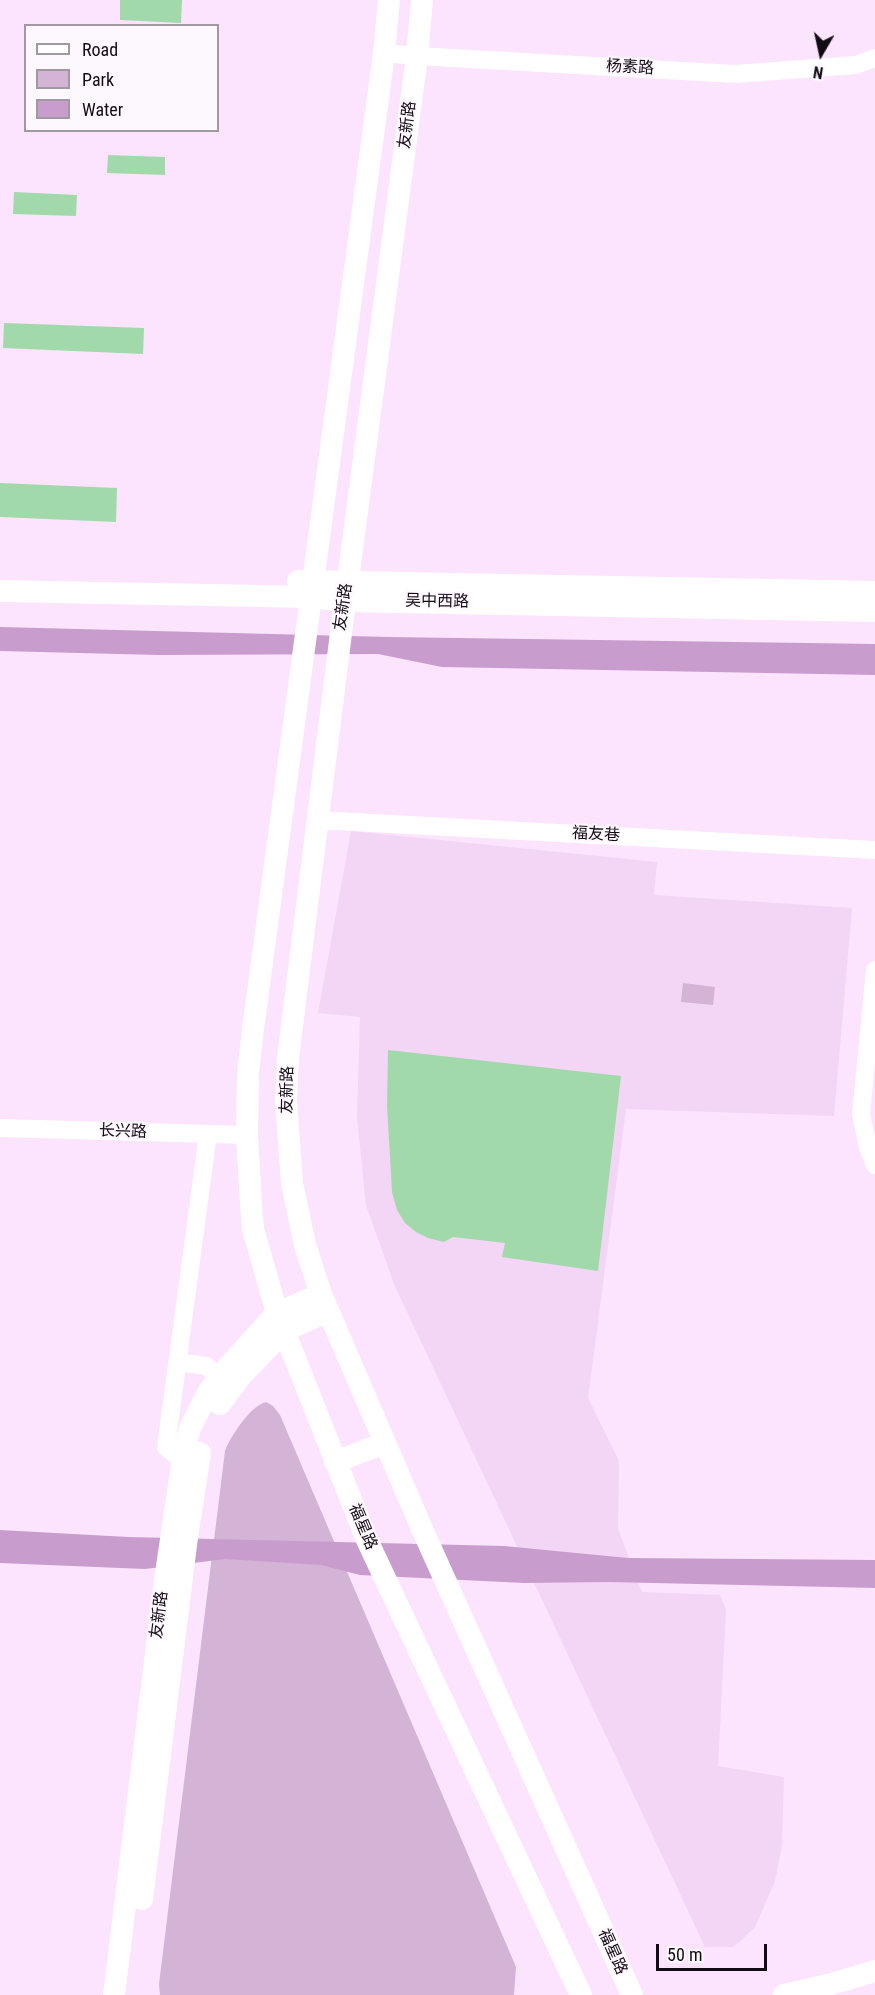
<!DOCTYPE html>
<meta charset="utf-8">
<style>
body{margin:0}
#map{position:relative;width:875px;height:1995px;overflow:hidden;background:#fce3fe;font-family:"Roboto Condensed",sans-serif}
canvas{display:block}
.legend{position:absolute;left:24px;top:24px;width:195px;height:108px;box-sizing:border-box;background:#fdf8fd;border:2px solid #a09aa0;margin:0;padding:8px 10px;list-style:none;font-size:18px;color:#140c15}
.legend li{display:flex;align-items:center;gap:12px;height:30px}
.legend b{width:30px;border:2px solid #a09aa0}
.north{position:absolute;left:791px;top:24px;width:60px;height:60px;-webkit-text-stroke:4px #fdf8fd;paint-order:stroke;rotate:189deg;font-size:16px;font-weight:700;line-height:24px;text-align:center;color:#140c15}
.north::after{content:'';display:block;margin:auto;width:21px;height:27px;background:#140c15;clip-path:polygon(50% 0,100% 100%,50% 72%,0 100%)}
.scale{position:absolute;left:656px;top:1944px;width:111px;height:27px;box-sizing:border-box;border:3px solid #140c15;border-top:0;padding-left:8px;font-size:18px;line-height:21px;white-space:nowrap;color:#140c15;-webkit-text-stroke:4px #fdf8fd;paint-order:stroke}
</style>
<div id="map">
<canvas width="875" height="1995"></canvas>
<ul class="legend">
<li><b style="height:8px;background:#fff"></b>Road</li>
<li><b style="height:16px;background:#d3b4d6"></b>Park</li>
<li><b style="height:16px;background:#c99cce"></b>Water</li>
</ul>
<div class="north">N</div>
<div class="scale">50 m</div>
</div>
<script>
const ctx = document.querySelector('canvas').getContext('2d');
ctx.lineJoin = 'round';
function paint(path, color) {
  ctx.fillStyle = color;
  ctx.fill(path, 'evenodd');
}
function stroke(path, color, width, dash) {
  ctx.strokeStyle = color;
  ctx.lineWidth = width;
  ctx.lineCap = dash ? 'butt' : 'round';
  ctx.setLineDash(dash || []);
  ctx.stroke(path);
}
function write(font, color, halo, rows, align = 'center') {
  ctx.font = font + ' "Roboto Condensed","Noto Sans SC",sans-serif';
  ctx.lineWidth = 4.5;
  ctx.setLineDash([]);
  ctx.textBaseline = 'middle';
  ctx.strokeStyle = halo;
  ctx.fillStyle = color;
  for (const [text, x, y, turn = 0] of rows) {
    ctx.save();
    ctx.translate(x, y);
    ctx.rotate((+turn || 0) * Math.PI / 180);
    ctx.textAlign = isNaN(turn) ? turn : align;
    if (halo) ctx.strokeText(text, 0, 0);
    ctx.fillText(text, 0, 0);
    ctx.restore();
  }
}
const built = new Path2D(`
 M351,831L657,862L654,895L852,908L834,1116L626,1109L588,1398L619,1461L618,1529L642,1592L720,1595L726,1610L718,1766L784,1777L782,1845L775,1881L755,1927L734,1947H705L394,1284L366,1205L357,1117L360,1017L318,1013Z`);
const green = new Path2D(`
 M683,983L715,987L713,1005L681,1002Z
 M266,1402L273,1406L280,1415L516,1967L514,1995H160L159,1984L225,1451C230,1437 251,1405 266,1402Z`);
const water = new Path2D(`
 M0,627L388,637L875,644V675L442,667L378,654L159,655L0,651Z
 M0,1530L128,1537L504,1546L628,1558L875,1560V1588L609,1582L524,1583L360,1575L321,1565L225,1559L145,1569L0,1563Z`);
const building = new Path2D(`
 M120,0H182L181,23L120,20Z
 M108,155L165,157V175L107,173Z
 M14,192L77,195L76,216L13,214Z
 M4,323L144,328L143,354L3,348Z
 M0,483L117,488L116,522L0,517Z
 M388,1050L621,1076L598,1271L502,1257L505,1243L453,1237L444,1242L428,1238L416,1232L405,1223L397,1210L392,1192L387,1106Z`);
const minor = new Path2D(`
 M384,53L417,56L735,74L856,65L875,58
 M317,820L875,850
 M875,970L861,1114L868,1147L875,1165
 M0,1128L247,1135
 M178,1362L206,1366L221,1377
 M183,1461L166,1447L208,1134`);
const major = new Path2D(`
 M389,0L384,53L253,1029L248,1073L247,1135L251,1204L253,1229L277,1313L367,1540L581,1995
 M422,0L417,56L342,625L288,1058L286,1100L292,1183L305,1245L321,1294L423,1531L632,1995
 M298,581L875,592
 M0,591L312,597L346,601L875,611
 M220,1404L240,1377L284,1331L328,1311
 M335,1462L385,1443
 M142,1899L187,1537L200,1453
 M114,1995L165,1580L184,1451L190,1428L209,1391L228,1367L277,1313L321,1294
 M784,1995L828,1985L875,1971`);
const streetNames = [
 ["杨素路",630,68,3],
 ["友新路",408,125,-83],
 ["吴中西路",437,602,1],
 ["友新路",344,607,-82],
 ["福友巷",596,835,3],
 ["友新路",288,1090,-89],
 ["长兴路",123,1132,2],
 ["福星路",362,1527,67],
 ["友新路",160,1615,-83],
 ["福星路",612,1952,66]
];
paint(built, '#f3d5f6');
paint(green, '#d3b4d6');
paint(water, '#c99cce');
paint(building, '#a2d9ab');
stroke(minor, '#fff', 18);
stroke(major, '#fff', 22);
write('16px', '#140c15', '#fdf8fd', streetNames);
</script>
